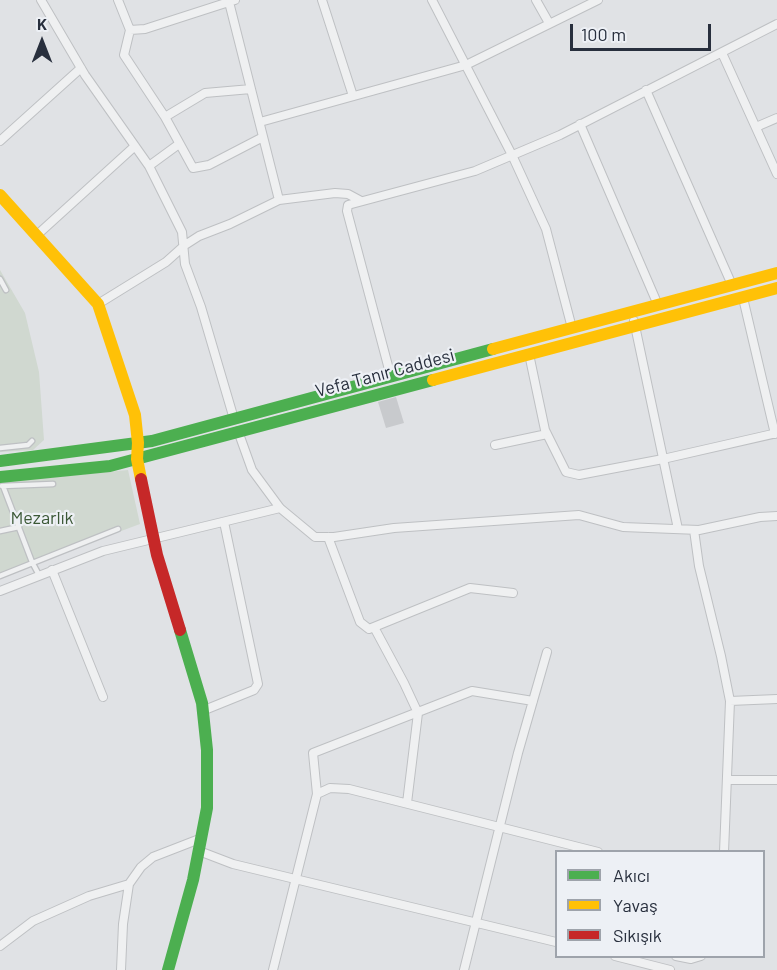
<!DOCTYPE html>
<meta charset="utf-8">
<style>
body{margin:0}
#map{position:relative;width:777px;height:970px;overflow:hidden;background:#e0e2e5;font-family:Barlow,sans-serif}
canvas{display:block}
.legend{position:absolute;left:555px;top:850px;width:210px;height:108px;box-sizing:border-box;background:#edf0f5;border:2px solid #9ea3ab;margin:0;padding:8px 10px;list-style:none;font-size:18px;color:#282f3d}
.legend li{display:flex;align-items:center;gap:12px;height:30px}
.legend b{width:30px;border:2px solid #9ea3ab}
.north{position:absolute;left:12px;top:12px;width:60px;height:60px;-webkit-text-stroke:4px #edf0f5;paint-order:stroke;rotate:0deg;font-size:16px;font-weight:700;line-height:24px;text-align:center;color:#282f3d}
.north::after{content:'';display:block;margin:auto;width:21px;height:27px;background:#282f3d;clip-path:polygon(50% 0,100% 100%,50% 72%,0 100%)}
.scale{position:absolute;left:570px;top:24px;width:141px;height:27px;box-sizing:border-box;border:3px solid #282f3d;border-top:0;padding-left:8px;font-size:18px;line-height:21px;white-space:nowrap;color:#282f3d;-webkit-text-stroke:4px #edf0f5;paint-order:stroke}
</style>
<div id="map">
<canvas width="777" height="970"></canvas>
<ul class="legend">
<li><b style="height:8px;background:#4caf50"></b>Akıcı</li>
<li><b style="height:8px;background:#ffc107"></b>Yavaş</li>
<li><b style="height:8px;background:#c62828"></b>Sıkışık</li>
</ul>
<div class="north">K</div>
<div class="scale">100 m</div>
</div>
<script>
const ctx = document.querySelector('canvas').getContext('2d');
ctx.lineJoin = 'round';
function paint(path, color) {
  ctx.fillStyle = color;
  ctx.fill(path, 'evenodd');
}
function stroke(path, color, width, dash) {
  ctx.strokeStyle = color;
  ctx.lineWidth = width;
  ctx.lineCap = dash ? 'butt' : 'round';
  ctx.setLineDash(dash || []);
  ctx.stroke(path);
}
function write(font, color, halo, rows, align = 'center') {
  ctx.font = font + ' Barlow,sans-serif';
  ctx.lineWidth = 4.5;
  ctx.setLineDash([]);
  ctx.textBaseline = 'middle';
  ctx.strokeStyle = halo;
  ctx.fillStyle = color;
  for (const [text, x, y, turn = 0] of rows) {
    ctx.save();
    ctx.translate(x, y);
    ctx.rotate((+turn || 0) * Math.PI / 180);
    ctx.textAlign = isNaN(turn) ? turn : align;
    if (halo) ctx.strokeText(text, 0, 0);
    ctx.fillText(text, 0, 0);
    ctx.restore();
  }
}
const green = new Path2D(`
 M0,270L25,313L39,372L44,440L33,450L0,452Z
 M128,470L140,524L46,559L0,579V482Z`);
const building = new Path2D(`
 M396,397L404,423L386,428L378,402Z`);
const lane = new Path2D(`
 M0,279L6,290
 M0,448L28,445L32,441
 M2,486L53,484
 M3,486L32,562L39,575
 M0,531L19,527
 M0,576L118,529`);
const street = new Path2D(`
 M41,0L85,75L149,166L182,232L185,264L201,307L234,419
 M118,0L130,30L124,55L165,117L193,168L209,165L263,137
 M322,0L353,96
 M432,0L512,155L546,229L572,328
 M536,0L549,23
 M229,2L279,200
 M130,30L145,29L235,0
 M722,53L777,174
 M646,90L732,285
 M165,117L205,93L251,89
 M260,122L466,65L598,0
 M580,124L658,305
 M756,127L777,118
 M0,141L81,68
 M149,166L179,144
 M37,235L135,146
 M743,298L775,434
 M98,304L166,262L185,245L199,236L230,224L279,200L335,193L348,194L361,201
 M634,321L678,529
 M529,354L545,430L566,472L579,475L663,459L777,433
 M391,377L347,211L348,205L475,171L560,135L777,24
 M238,431L252,470L280,508L315,537H334L394,528L579,515L623,527L699,530L760,517L777,516
 M495,445L547,434
 M694,530L699,566L721,656L730,701L724,852
 M328,537L360,622L369,629L470,588L513,593
 M52,570L103,697
 M0,591L103,551L280,508
 M375,629L404,683L418,713L407,803
 M730,701L777,699
 M202,711L254,690L258,684L224,522
 M727,780H777
 M317,794L330,788L349,789L598,852
 M199,851L233,864L556,942
 M0,946L33,921L89,896L129,884L141,867L153,857L202,838
 M615,956L670,970
 M676,956L691,959L701,956
 M121,970L123,924L129,884
 M273,970L317,794L313,753L472,691L533,701
 M464,970L518,753L547,652`);
const fast = new Path2D(`
 M0,461L152,441L493,349
 M0,477L110,466L433,380
 M168,970L193,880L207,808V750L202,703L180,630`);
const slow = new Path2D(`
 M0,195L98,304L135,415L138,443L137,459L141,479
 M493,349L777,273
 M433,380L777,288`);
const jam = new Path2D(`
 M141,479L157,555L180,630`);
const streetNames = [
 ["Vefa Tanır Caddesi",385,373,-15]
];
const parkNames = [
 ["Mezarlık",42,518]
];
paint(green, '#d0d8d0');
paint(building, '#c8cacd');
stroke(lane, '#bec0c3', 7);
stroke(street, '#bec0c3', 10);
stroke(lane, '#eff0f1', 4.5);
stroke(street, '#eff0f1', 8);
stroke(fast, '#4caf50', 12);
stroke(slow, '#ffc107', 12);
stroke(jam, '#c62828', 12);
write('18px', '#282f3d', '#edf0f5', streetNames);
write('18px', '#3b5836', '#edf0f5', parkNames);
</script>
